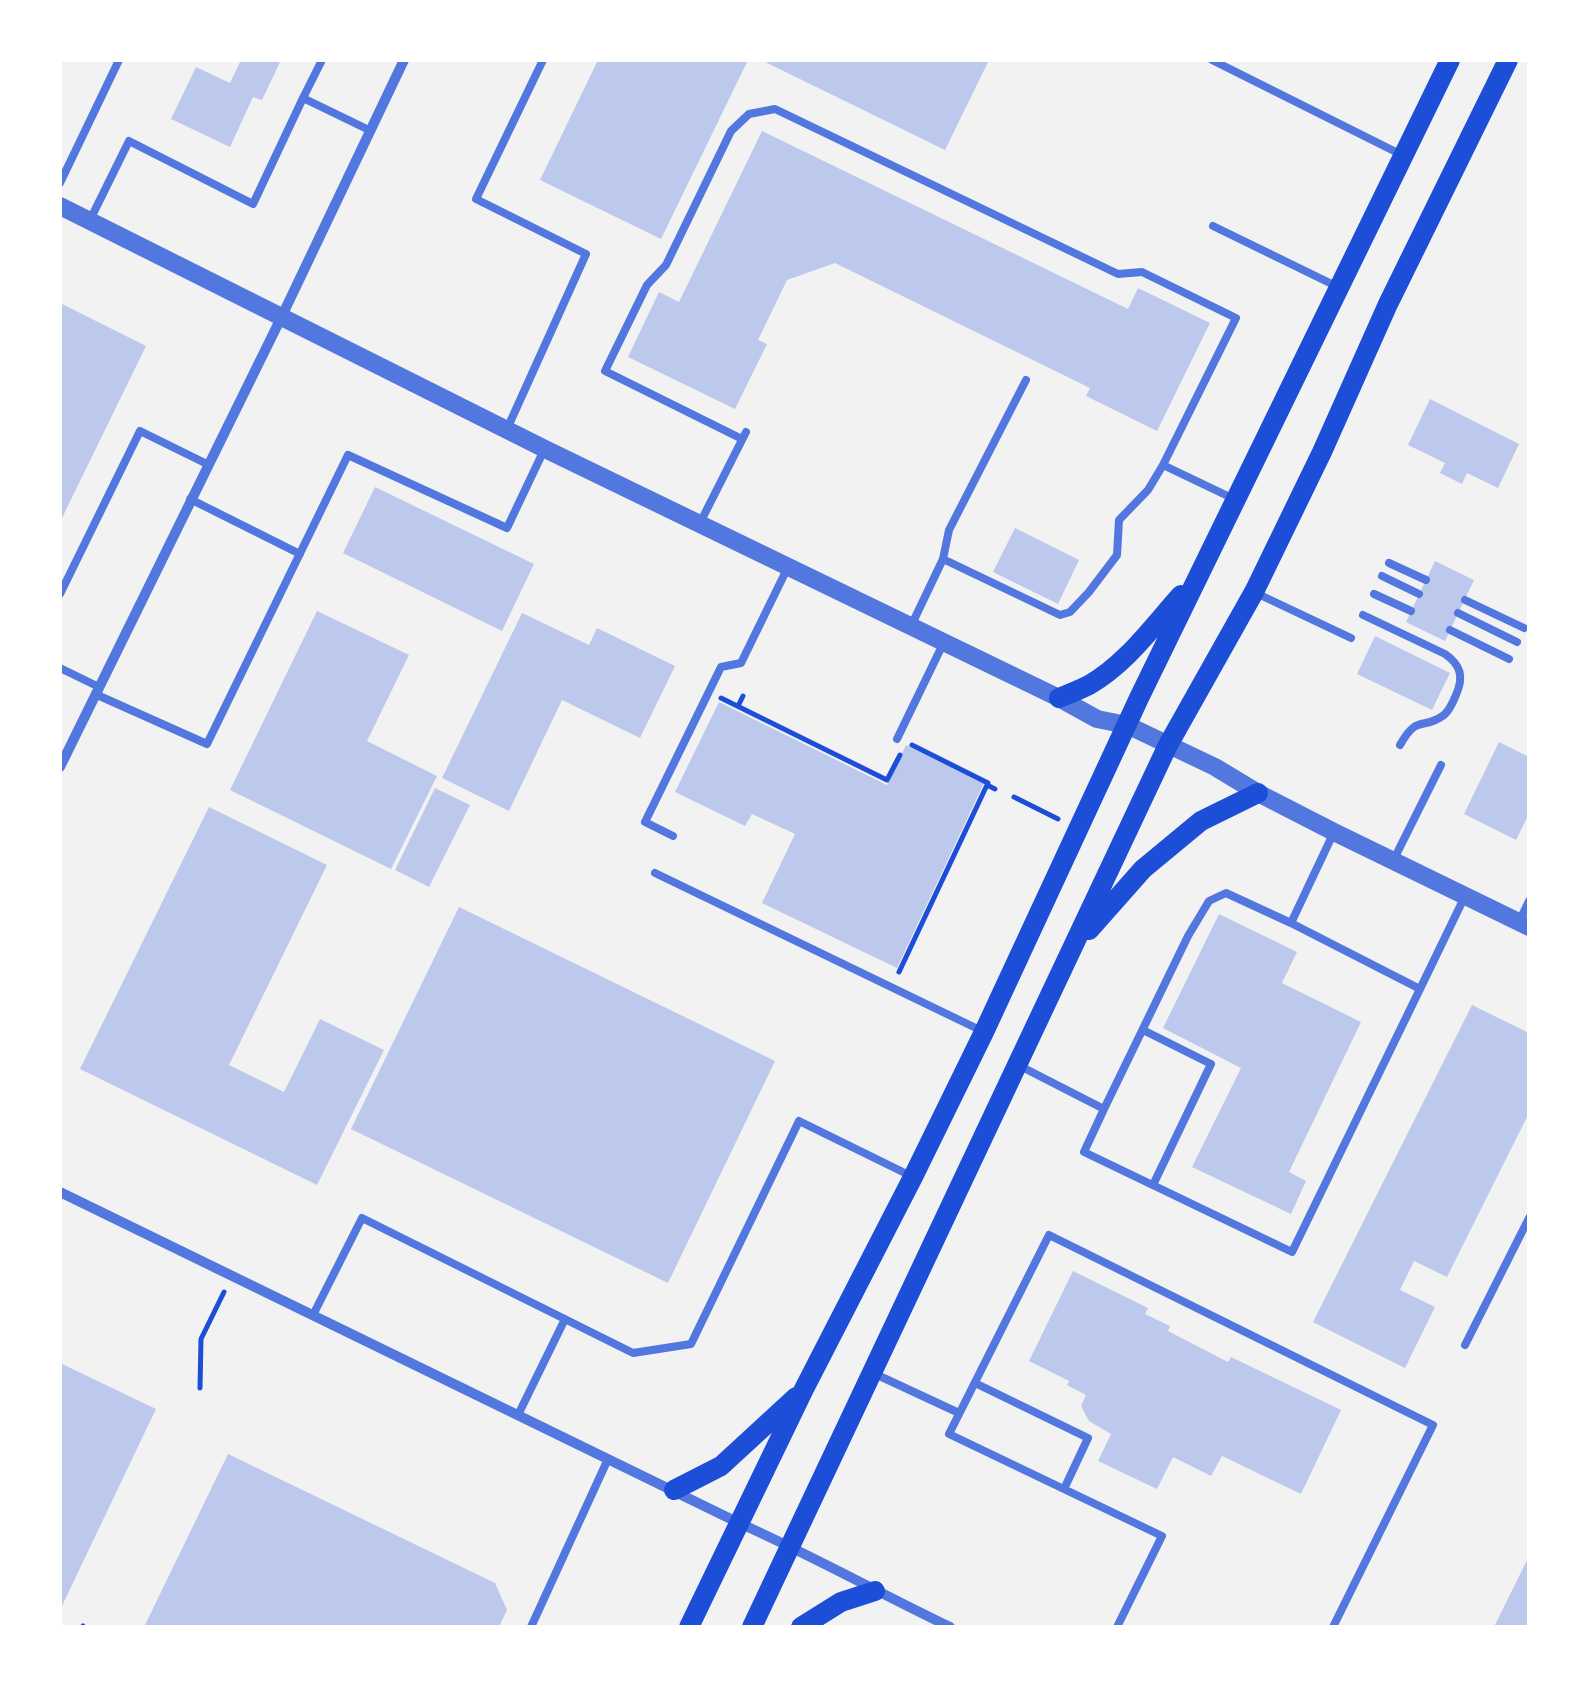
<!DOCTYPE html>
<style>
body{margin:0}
#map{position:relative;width:1589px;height:1687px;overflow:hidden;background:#f2f2f2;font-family:Arial,sans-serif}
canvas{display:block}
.frame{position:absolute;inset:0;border:62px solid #fff;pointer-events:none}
</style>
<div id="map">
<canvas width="1589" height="1687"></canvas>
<div class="frame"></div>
</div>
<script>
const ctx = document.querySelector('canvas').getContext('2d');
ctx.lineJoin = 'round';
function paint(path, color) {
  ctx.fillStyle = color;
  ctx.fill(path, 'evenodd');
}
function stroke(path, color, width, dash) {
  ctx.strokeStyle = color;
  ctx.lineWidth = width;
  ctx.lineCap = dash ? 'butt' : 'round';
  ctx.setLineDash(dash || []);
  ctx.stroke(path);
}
const building = new Path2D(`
 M241,60H281L262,100L253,97L230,147L171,119L196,67L230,83Z
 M598,60H748L661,239L540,180Z
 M761,60H989L945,150Z
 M762,131L1128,309L1138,288L1210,323L1157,431L1086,396L1090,388L835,263L787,280L758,340L767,344L735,409L628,357L659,292L679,302Z
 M60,303L146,346L60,522Z
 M1430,399L1519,444L1498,488L1467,473L1462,484L1440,473L1445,463L1408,445Z
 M375,487L534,564L502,631L343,553Z
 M1015,528L1079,560L1058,604L993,572Z
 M1435,561L1474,580L1445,641L1406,622Z
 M317,611L409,655L367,741L437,776L391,869L230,790Z
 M522,613L589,645L597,628L675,666L640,738L562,700L509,811L442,778Z
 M1375,636L1450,673L1432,710L1357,674Z
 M719,702L887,785L906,745L984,783L897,968L762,903L795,834L752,814L745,826L675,792Z
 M1499,742L1529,757V814L1516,840L1464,814Z
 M435,788L470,805L429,887L395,870Z
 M209,807L327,865L229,1065L284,1092L320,1019L384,1050L317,1185L80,1069Z
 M459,907L775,1061L668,1283L351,1129Z
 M1219,914L1297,952L1282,983L1361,1022L1289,1172L1306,1181L1291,1214L1192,1167L1241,1068L1163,1028Z
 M1472,1005L1529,1033V1113L1447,1277L1414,1261L1400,1290L1435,1307L1405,1368L1313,1322Z
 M1073,1271L1148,1308L1145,1314L1170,1326L1168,1331L1228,1362L1231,1357L1341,1410L1301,1494L1222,1456L1211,1476L1173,1457L1157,1489L1098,1461L1111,1434L1089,1421L1081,1406L1086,1395L1067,1385L1069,1381L1029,1361Z
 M60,1363L156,1409L60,1610Z
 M228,1454L495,1583L507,1610L499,1627H144Z
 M1529,1556V1627H1494Z`);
const path = new Path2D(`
 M721,698L887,780L900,755
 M738,706L743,696
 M912,745L988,783L987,785
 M1014,797L1058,819
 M899,972L987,785L995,789
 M200,1388L201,1339L224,1292
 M82,1627L83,1626`);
const service = new Path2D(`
 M322,60L303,98L369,130
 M1212,60L1400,154
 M60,183L119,60
 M90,220L129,141L253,204L303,98
 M1213,226L1338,287
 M507,429L586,254L476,199L543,60
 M742,439L605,371L647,285L666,265L731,131L749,114L775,109L1118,274L1142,272L1236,318L1163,465
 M190,499L300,554
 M700,523L746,432
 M943,559L1060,615L1070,612L1089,592L1117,555L1119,520L1148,490L1163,465L1232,498
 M1389,563L1426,580
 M1382,576L1419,594
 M60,594L140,431L207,464
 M1258,594L1351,638
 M1374,594L1411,611
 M1465,600L1524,628
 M1458,613L1517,642
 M1363,615L1445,654C1461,665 1464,677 1456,695C1453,702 1450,710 1444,715C1423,731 1418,713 1400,745
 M912,624L943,559L949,530L1026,380
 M1450,630L1509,659
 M60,668L99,687
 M95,694L207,744L348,455L507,528L544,450
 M897,739L943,644
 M673,836L645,822L721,667L741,663L788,567
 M1393,861L1441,765
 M655,873L980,1030
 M1519,922L1529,901
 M1291,923L1420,989L1465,896
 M1143,1030L1211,1064L1153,1185
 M1018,1065L1104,1109L1188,936L1209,901L1226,893L1291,923L1334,832
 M1104,1109L1084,1152L1292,1252L1420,989
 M313,1315L362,1218L633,1353L691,1344L799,1121L909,1175
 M1465,1345L1529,1218
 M873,1373L959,1413
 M975,1383L1088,1438L1064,1489
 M518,1415L565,1319
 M531,1627L608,1459
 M1117,1627L1162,1536L949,1434L1049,1235L1433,1425L1333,1627`);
const minor = new Path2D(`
 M60,767L281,318L404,60
 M60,1192L739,1523C811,1555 879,1593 950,1627`);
const tertiary = new Path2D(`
 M60,206L545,449L1059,698L1097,719L1127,725L1215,767L1258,793L1334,832L1529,927`);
const secondary = new Path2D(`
 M1059,698C1069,694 1079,690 1089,685C1126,664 1153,626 1181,595
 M1089,930L1143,869L1201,821L1258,793
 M674,1490L721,1466L796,1397
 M689,1627L804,1389L913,1177L984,1032L1139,698L1450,60
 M752,1627L1168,745L1254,592L1322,452L1388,304L1508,60
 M801,1627L841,1602L875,1591`);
paint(building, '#bdc9ec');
stroke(path, '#1d4ed8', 5);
stroke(service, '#5277de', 8);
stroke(minor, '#5277de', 10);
stroke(tertiary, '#5277de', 18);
stroke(secondary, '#1d4ed8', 20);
</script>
